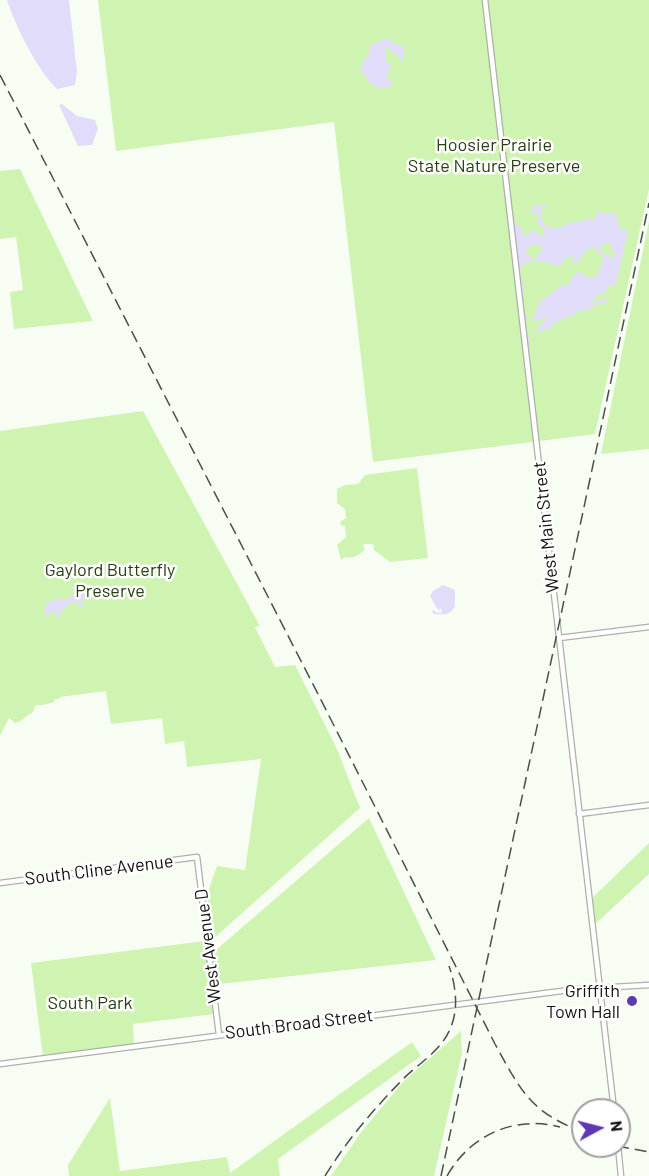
<!DOCTYPE html>
<style>
body{margin:0}
#map{position:relative;width:649px;height:1176px;overflow:hidden;background:#f8fdf4;font-family:Barlow,sans-serif}
canvas{display:block}
.north{position:absolute;left:571px;top:1098px;width:60px;height:60px;box-sizing:border-box;background:#fff;border:2px solid #9fa09f;border-radius:50%;rotate:83deg;font-size:16px;font-weight:700;line-height:24px;text-align:center;color:#10120f}
.north::after{content:'';display:block;margin:auto;width:21px;height:27px;background:#5e39b1;clip-path:polygon(50% 0,100% 100%,50% 72%,0 100%)}
</style>
<div id="map">
<canvas width="649" height="1176"></canvas>
<div class="north">N</div>
</div>
<script>
const ctx = document.querySelector('canvas').getContext('2d');
ctx.lineJoin = 'round';
function paint(path, color) {
  ctx.fillStyle = color;
  ctx.fill(path, 'evenodd');
}
function stroke(path, color, width, dash) {
  ctx.strokeStyle = color;
  ctx.lineWidth = width;
  ctx.lineCap = dash ? 'butt' : 'round';
  ctx.setLineDash(dash || []);
  ctx.stroke(path);
}
function write(font, color, halo, rows, align = 'center') {
  ctx.font = font + ' Barlow,sans-serif';
  ctx.lineWidth = 5;
  ctx.setLineDash([]);
  ctx.textBaseline = 'middle';
  ctx.strokeStyle = halo;
  ctx.fillStyle = color;
  for (const [text, x, y, turn = 0] of rows) {
    ctx.save();
    ctx.translate(x, y);
    ctx.rotate((+turn || 0) * Math.PI / 180);
    ctx.textAlign = isNaN(turn) ? turn : align;
    if (halo) ctx.strokeText(text, 0, 0);
    ctx.fillText(text, 0, 0);
    ctx.restore();
  }
}
const green = new Path2D(`
 M98,0H649V189L595,434L373,462L334,122L116,151Z
 M20,169L93,321L14,329L10,292L23,290L16,237L0,239V171Z
 M649,221V449L601,454Z
 M143,411L260,626L255,627L275,667L295,665L337,749L360,808L213,939L207,895L217,866L245,870L261,759L187,767L184,741L165,744L162,718L111,724L106,691L60,697L59,699H55L54,702L43,705H36L32,713C25,715 23,722 15,723L9,718L0,736V431Z
 M417,468L428,558L390,562L374,550L373,544H364L363,547L365,549C360,555 353,559 345,557L341,560L337,545L346,537L345,526L341,525L340,522L346,518L345,509L337,503V489L345,485L358,484L365,475Z
 M369,818L436,960L211,985L214,1014L133,1024L134,1044L43,1057L31,963L205,941L209,956Z
 M649,843V874L592,927L589,901Z
 M461,1031L462,1053L434,1176H331L362,1131L404,1081Z
 M412,1042L421,1056L278,1159L280,1176H69L68,1165L110,1098L120,1171L227,1157L230,1173Z`);
const water = new Path2D(`
 M7,0H69L77,72L75,85L57,89C38,71 15,26 7,0Z
 M387,38L391,39L390,41L392,43L398,44L404,48L403,58H405L402,62L397,54L394,55L389,48L385,49L387,63L391,66L386,78L393,83L392,86L380,89L367,80L365,74L360,72L364,59L369,56V46Z
 M62,104L77,116L95,120L98,129L92,145L78,146L59,105Z
 M508,178L513,218L516,223L523,230L522,233L525,236L530,234L529,230L536,231L537,234L543,235L545,230L536,222L540,216L536,213L532,215L530,214L535,205L543,206L545,204L547,209L543,208L541,210L543,224C556,230 555,229 567,224C574,221 580,223 587,219L595,220L597,210L602,213L616,214L619,227L624,230H628L616,285L608,286L605,292L598,295L593,300V303L605,298L609,302L600,303L587,310L577,311L572,317L568,315L565,319L552,324V327L548,330L545,329L534,335L539,329L537,328L548,318L545,317L539,321L534,320L532,316H535L538,311H534L541,304H537C543,297 552,296 559,286H569L571,279L577,272L583,273V277L594,278L597,276L601,265H603L602,257L604,254L609,255L612,259L616,252L612,250V253L610,251L612,244L608,242V245L605,243L599,248L600,251L602,249L604,252H602L600,256L594,247L586,250L579,262H573L571,265L573,256L571,255L565,259L561,265C551,266 544,260 535,261L539,252L544,250L538,244L532,245L525,251L527,256L529,255L533,259L532,261L523,264L520,271L524,288V310L527,318L526,323L529,338L532,392Z
 M89,582L83,588L86,594L84,598L86,600H82L81,603L84,607H79L78,603L75,602L63,608L60,617H57L56,611L44,616C44,602 53,596 68,600L78,587Z
 M443,585L455,590V606C450,617 442,614 433,614L432,611L435,610V612L441,613L442,609L438,610L430,596L433,591Z`);
const secondary = new Path2D(`
 M485,0L614,1110
 M559,638L649,627
 M579,814L649,805
 M0,883L197,857L219,1035
 M0,1064L577,989L649,985
 M618,1146L621,1176`);
const rail = new Path2D(`
 M0,75L319,696L495,1044C521,1091 530,1112 583,1132
 M617,1146L649,1152
 M325,1176C347,1140 374,1109 403,1079C419,1063 441,1051 450,1029C459,1010 456,986 449,966
 M441,1176L649,203
 M447,1176C470,1135 515,1115 560,1127`);
const markers = [
 [632,1001,6,"#5e39b1"]
];
const parkNames = [
 ["Hoosier Prairie",494,145],
 ["State Nature Preserve",494,166],
 ["Gaylord Butterfly",110,570],
 ["Preserve",110,591],
 ["South Park",90,1003]
];
const streetNames = [
 ["West Main Street",546,527,-96],
 ["South Cline Avenue",99,870,-7],
 ["West Avenue D",208,946,-97],
 ["South Broad Street",299,1024,-7]
];
const poiNames = [
 ["Griffith",620,991],
 ["Town Hall",620,1012]
];
paint(green, '#cff4b1');
paint(water, '#e0dcf9');
stroke(secondary, '#adb1a9', 7);
stroke(secondary, '#fff', 4.5);
stroke(rail, '#4b4e49', 1.5, [12, 6]);
for (const [x, y, r, color] of markers) {
  const dot = new Path2D();
  dot.arc(x, y, r, 0, 2 * Math.PI);
  ctx.fillStyle = color;
  ctx.fill(dot);
  stroke(dot, '#fff', 2);
}
write('18px', '#273e0f', '#fff', parkNames);
write('18px', '#10120f', '#fff', streetNames);
write('18px', '#10120f', '#fff', poiNames, 'right');
</script>
